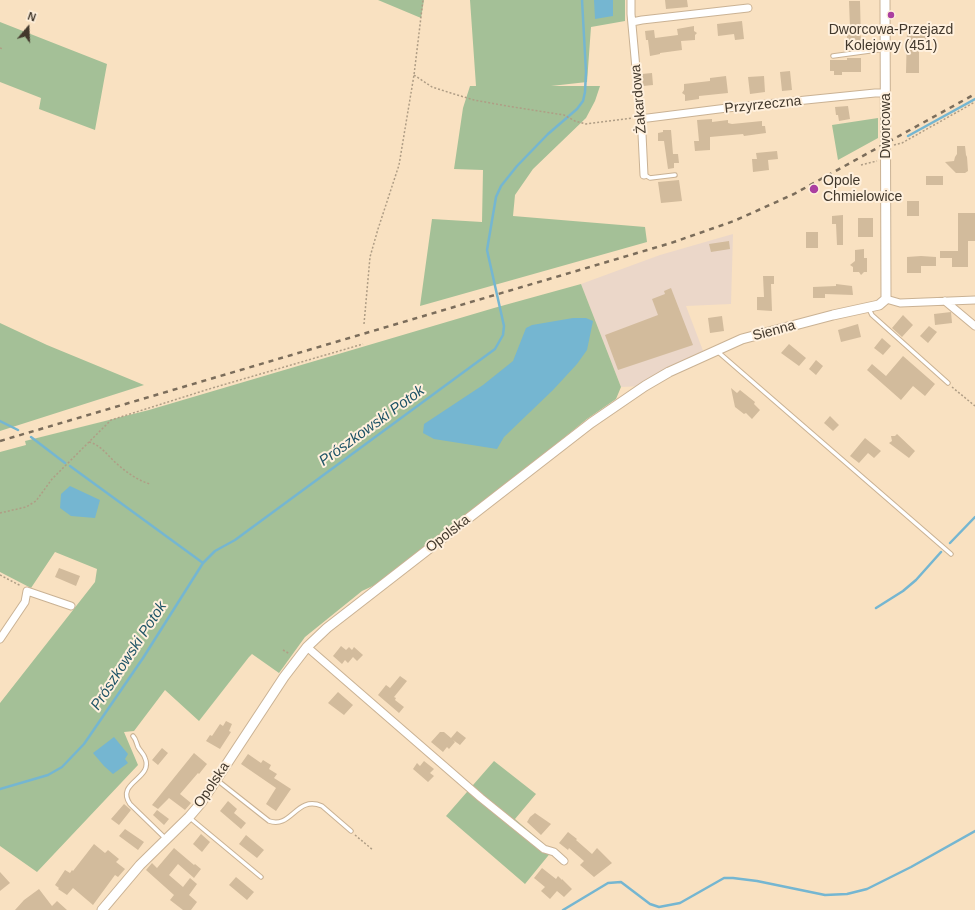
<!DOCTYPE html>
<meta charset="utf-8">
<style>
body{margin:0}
#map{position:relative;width:975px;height:910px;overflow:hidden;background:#f9e1c1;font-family:Arial,sans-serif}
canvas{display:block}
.north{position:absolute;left:8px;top:8px;width:40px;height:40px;-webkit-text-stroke:3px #fff0dd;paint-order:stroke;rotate:19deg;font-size:11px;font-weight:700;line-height:16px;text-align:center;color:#42382c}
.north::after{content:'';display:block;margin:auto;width:14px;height:18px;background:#42382c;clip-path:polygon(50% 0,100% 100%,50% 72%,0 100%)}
</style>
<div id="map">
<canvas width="975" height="910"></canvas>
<div class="north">N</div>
</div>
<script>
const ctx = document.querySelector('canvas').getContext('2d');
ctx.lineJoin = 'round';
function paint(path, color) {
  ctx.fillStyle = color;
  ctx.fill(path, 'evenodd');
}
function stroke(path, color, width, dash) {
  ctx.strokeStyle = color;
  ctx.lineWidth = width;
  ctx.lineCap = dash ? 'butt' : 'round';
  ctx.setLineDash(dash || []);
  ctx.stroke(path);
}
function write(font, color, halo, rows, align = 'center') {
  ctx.font = font + ' Arial,sans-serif';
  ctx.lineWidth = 4;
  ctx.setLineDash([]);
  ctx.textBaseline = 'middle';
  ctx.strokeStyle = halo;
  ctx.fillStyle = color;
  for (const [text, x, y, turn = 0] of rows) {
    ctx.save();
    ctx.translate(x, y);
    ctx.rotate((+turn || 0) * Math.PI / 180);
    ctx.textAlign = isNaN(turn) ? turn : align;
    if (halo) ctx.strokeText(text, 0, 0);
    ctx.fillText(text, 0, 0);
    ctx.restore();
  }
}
const industrial = new Path2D(`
 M733,234L731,304L686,306L705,356L645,386L621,387L581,284L660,255Z`);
const green = new Path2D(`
 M378,0H424L421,18Z
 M470,0H625V21L591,27L587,82L551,86H600L595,101L586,118L533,169L515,195L513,216L645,227L647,242L420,306L432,219L482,222L483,170L454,169L463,108L470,86H476Z
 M0,22L107,64L95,130L39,109L41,98L0,82Z
 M878,118V138L838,160L832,125Z
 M581,284L621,387L616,399L587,419L396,575L362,591L305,637L279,673L252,654L249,657L199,721L165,690L134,731L124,732L138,765L37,872L0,846V703L95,582L97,569L55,552L31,588L0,572V452L26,445L25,441L149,410L494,308Z
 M0,323L47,345L144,385L0,431Z
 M494,761L536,794L515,819L552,851L525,884L446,816Z`);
const water = new Path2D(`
 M594,0H613V16L595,19Z
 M573,318H586L593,321L587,350L577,364L553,390L504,437L497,449L434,439L423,433L424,424L483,385L513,361L526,328L532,325Z
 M70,486L100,500L95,518L71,516L60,508L61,494Z
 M114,737L128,754L125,759L128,763L113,774L104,766L93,753Z`);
const stream = new Path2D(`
 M908,136L975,99
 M0,421L18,430
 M31,437L65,463
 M70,466L203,563
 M950,543L975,517
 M876,608L903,591L916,580L941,552
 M0,789L48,775L62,767L84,744L143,658L203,563L215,551L235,540L495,349L503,335L504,326L487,250L496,197L501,186L517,166L548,134L577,109L583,101L585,92L586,72L582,0
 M563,910L608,883L621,882L650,904L659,907L680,903L724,878H733L757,881L825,895L847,894L867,889L911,867L975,831`);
const building = new Path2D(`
 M665,0H687L688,7L666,9Z
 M849,1H860L861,42H847V35L841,36V28H850Z
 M742,21L744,39L735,40L734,34L718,36L717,24Z
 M694,26V31L697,33L695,35V40L681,41L682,50L660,53V54L650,56L648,40H646L645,31L654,30L655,38L678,35L677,29Z
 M911,30H926V35H930V45L919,46V73H906L907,31H911Z
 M847,58H861V72H842V75H834V71H830V60H847Z
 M790,71L792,90L782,91L780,72Z
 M652,73L653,85L643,86L642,74Z
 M726,76L728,93L699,96V99L685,101V95L682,93L684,90V84L710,81V78Z
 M764,76L765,92L750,94L748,77Z
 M848,106L850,119L839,121L838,115H836L835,107Z
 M712,119V122L728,120V123L732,124L762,121V126H765L766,133L744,136L743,134L710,137V150L695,151L694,141H699L697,120Z
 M663,130H671L673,154H678L679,163H674V168L668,169L664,141H658V133L663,132Z
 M957,146H965L966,155L967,157L968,171L965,173H956L945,162L954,161L955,157L957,154Z
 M777,151L778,159L768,160L769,170L753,172L752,159H757L756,153Z
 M926,176H943V185H926Z
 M679,180L682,201L661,203L658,182Z
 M907,201H919V216H907Z
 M958,213H975V241H968V267H952V258H940V251H958Z
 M843,215V245H837L836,224H832V216Z
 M858,218H873V237H858Z
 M806,232H818V248H806Z
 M729,241L730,249L711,252L709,244Z
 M864,249V258H867V272H864L861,275L859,272H853V267L850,265L855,261V250Z
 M921,256L936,257V266H921V273H907V257Z
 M763,276H774V284H771L772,311L757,310V297H764Z
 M836,284L852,286L853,295L825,294V298H813V287L836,286Z
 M671,288L693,345L618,370L605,335L658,315L652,299L665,294L664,291Z
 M951,312L952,323L935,325L934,314Z
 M903,315L913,325L902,337L892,328Z
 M722,316L724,331L710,333L708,318Z
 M858,324L861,337L841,342L838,330Z
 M929,326L937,332L928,343L920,336Z
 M882,338L891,346L883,355L874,348Z
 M789,344L806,358L799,366L781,353Z
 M903,356L935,384L925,396L913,386L901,400L867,370L872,364L886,376Z
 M816,360L823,366L816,375L809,369Z
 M731,388L737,393L740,390L755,402L754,404L760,410L752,419L746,413L744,414L735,407Z
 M830,416L839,425L833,431L824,423Z
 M897,434L915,451L909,458L889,443L892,441L891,436H895Z
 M865,438L881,451L874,458L868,453L859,463L850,456Z
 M59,568L80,576L76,586L55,577Z
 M341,646L346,650L349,647L352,650L354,647L363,655L357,661L353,657L348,663L345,660L342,664L333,656Z
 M400,676L407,681L394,697L396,698L395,700L404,707L399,713L378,695L386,685L390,688Z
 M338,692L353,705L344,715L328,703Z
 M226,721L232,724L229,731L231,732L220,749L206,741L210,735L212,736L220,724L223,726Z
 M457,731L466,738L460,745L453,740L455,742L449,749L447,747L443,752L431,742L440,732H444L451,738Z
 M162,748L168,753L158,765L152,760Z
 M194,753L207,764L199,774L198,773L180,794L191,803L185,810L169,798L158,809L152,805Z
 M248,754L261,763L263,760L271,765L269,769L277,774L274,778L291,789L276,811L266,804L276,788L241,764Z
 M424,761L434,769L430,773L434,776L428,782L413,769L417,763L420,766Z
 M228,801L237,809L234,813L246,823L241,829L220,811Z
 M124,804L131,810L119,825L111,819Z
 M157,810L169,819L164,825L153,815Z
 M535,813L551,824L541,835L527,822L530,817Z
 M125,829L144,842L138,850L119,836Z
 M568,832L577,839L576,840L592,854L597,848L612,863L594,877L580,865L584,861L569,848L568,850L559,843Z
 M201,834L210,842L202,852L193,844Z
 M246,835L264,850L257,858L239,844Z
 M94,844L105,853L108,850L119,859L116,862L125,869L118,877L115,875L93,905L73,888L67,895L58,889L59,888L55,885L65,870L70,873L72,870L73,871Z
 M174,848L194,865L195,864L201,869L194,878L178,864L169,875L183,887L190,878L197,884L189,895L197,902L191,910H183L170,900L174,895L146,870L152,863L157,868Z
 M542,868L556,879L558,876L562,880V879L572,889L564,897L557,891L550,899L541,891L545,887L534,878Z
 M0,872L10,883L0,891Z
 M236,877L254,892L247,900L229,885Z
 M39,889L52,906L57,901L67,910H15L24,900Z`);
const path = new Path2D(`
 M0,48L3,49
 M414,75L432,87L454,94L474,100L507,106L564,115L575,121L586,124L632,118
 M894,145L902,143L975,102
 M861,165L877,161
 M364,324L370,257L378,229L399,165L414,75L423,0
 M952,387L975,406
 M89,442C101,445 107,455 116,463C126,472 137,480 150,484
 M0,513L26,507L36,501L52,479L111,420L209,389L363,344
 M0,575L21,586
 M283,650L290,654
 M355,835L373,850`);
const service = new Path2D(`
 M833,56L884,49
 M645,175L650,178L675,175
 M869,309L872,315L948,383
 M717,351L951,554
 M133,736C136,739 136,742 138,747C140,751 144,754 145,758C154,779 115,782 130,804L166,839
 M217,780L269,821C292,829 296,795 322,806L351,831
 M190,818L261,877`);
const minor = new Path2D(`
 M631,0V14L642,134L644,175
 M632,22L642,20L748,8
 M640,119L727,108L875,93H886
 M886,299L900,303L975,300
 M945,301L975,326
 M0,639L25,602L27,591L71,606
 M307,647L481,798L544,849L554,852L564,861`);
const tertiary = new Path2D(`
 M102,910L140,865L189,817L201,803L284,677L307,647L327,628L591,423L645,386L669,372L742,339L833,315L879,305L886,299L885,0`);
const rail = new Path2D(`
 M0,441L671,243L734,221L794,194L975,94`);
const markers = [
 [891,15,4,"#ab3fa0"],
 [814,189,5,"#ab3fa0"]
];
const poiNames = [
 ["Dworcowa-Przejazd",891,30],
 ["Kolejowy (451)",891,46],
 ["Opole",823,181,"left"],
 ["Chmielowice",823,197,"left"]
];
const streetNames = [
 ["Żakardowa",639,99,-95],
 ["Przyrzeczna",763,105,-6],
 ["Dworcowa",886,126,-90],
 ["Sienna",774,331,-15],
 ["Opolska",448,534,-38],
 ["Opolska",212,785,-56]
];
const waterNames = [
 ["Prószkowski Potok",372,426,-36],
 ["Prószkowski Potok",129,656,-57]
];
paint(industrial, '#ebd7c9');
paint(green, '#a4c097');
paint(water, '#75b6d1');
stroke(stream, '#75b6d1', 2.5);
paint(building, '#d2bb9c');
stroke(service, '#cab294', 5.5);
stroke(minor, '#cab294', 9);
stroke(tertiary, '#cab294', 11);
stroke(path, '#af9d85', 1.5, [2, 2]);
stroke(service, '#fff', 3.5);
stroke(minor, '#fff', 7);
stroke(tertiary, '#fff', 9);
stroke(rail, '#7b6d5b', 2.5, [5, 5]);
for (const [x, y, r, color] of markers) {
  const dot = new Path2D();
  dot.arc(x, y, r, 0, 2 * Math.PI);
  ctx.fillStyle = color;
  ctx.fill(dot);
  stroke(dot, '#fff0dd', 1.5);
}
write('14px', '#42382c', '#fff0dd', poiNames);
write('14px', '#42382c', '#fff0dd', streetNames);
write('italic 15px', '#1e5366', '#fff0dd', waterNames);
</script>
